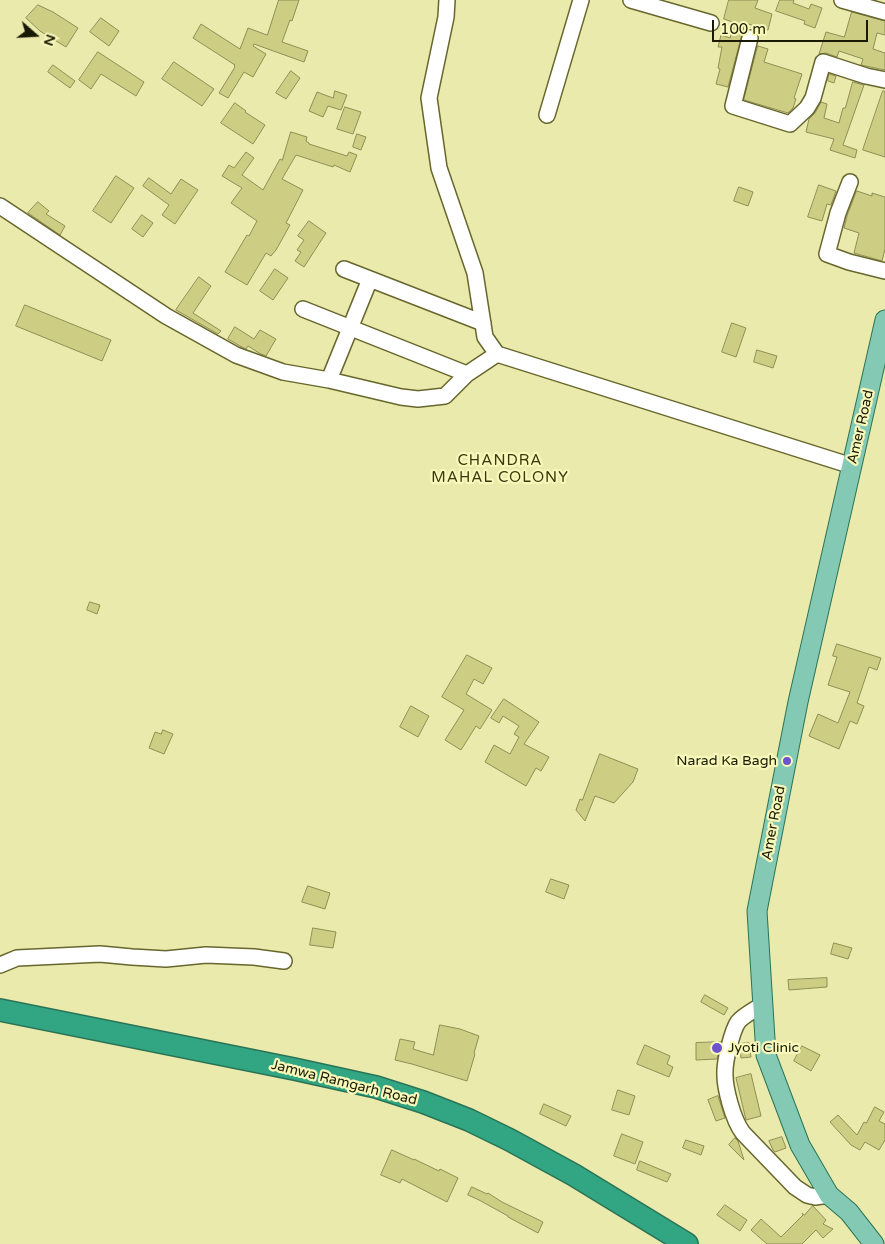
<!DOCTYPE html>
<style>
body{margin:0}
#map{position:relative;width:885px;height:1244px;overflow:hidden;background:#eaeaad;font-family:"Varela Round",sans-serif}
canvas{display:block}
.north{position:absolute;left:10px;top:10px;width:50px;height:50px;-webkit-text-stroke:4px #f7f8ba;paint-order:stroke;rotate:109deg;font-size:14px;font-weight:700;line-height:20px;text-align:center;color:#1a1a03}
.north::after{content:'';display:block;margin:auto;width:18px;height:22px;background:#1a1a03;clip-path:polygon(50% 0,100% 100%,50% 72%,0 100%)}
.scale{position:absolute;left:712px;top:20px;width:156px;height:22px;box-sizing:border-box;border:2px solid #1a1a03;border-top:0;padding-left:6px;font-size:15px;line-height:18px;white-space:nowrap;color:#1a1a03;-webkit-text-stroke:4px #f7f8ba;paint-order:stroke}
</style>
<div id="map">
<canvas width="885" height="1244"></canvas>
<div class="north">N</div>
<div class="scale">100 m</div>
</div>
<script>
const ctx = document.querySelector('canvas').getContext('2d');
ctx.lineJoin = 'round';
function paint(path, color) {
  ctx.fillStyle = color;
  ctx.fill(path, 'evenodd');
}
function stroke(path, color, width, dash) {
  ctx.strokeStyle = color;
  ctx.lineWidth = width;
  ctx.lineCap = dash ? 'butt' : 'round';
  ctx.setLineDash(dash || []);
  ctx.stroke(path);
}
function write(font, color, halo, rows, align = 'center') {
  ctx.font = font + ' "Varela Round",sans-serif';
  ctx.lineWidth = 4.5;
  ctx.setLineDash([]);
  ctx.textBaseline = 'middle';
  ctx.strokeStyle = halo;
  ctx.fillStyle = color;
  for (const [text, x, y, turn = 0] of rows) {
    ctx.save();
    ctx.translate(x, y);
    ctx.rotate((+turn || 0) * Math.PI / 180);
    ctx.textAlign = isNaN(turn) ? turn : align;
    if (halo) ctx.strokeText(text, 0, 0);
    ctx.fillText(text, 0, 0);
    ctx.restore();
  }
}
const building = new Path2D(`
 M279,0H299L292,21L290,20L282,42L308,51L304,62L254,44L253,46L266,54L253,77L244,72L228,98L219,93L235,67L234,66L235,65L193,38L201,24L240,49L248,28L267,35Z
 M729,0H758L755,8L772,14L768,30L745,23L728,87L716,84L720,69L718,68L722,47H718L721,35L730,38L735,23L724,19Z
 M780,0H794L793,3L809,9L811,4L822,8L815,28L804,24L805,21L776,11Z
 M38,5L53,12L78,28L66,47L40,31L26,18Z
 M852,12L885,21V35L877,33L873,49L885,53V70L861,65L863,59L839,51L837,57L826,53L819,54L826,32L844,37Z
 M101,18L119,31L109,46L90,32Z
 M758,46L768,49L764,62L802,74L794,98L796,99L793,108L788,113L744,100Z
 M98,52L144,82L136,96L101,74L91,89L79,80Z
 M174,62L214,89L202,106L162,79Z
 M53,65L75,81L70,88L48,72Z
 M291,71L300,78L286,99L276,93Z
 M829,74L836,76L834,83L828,81Z
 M853,82L864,85L843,145L857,150L855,158L830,150L834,139L806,132L809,119L815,113L821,102L827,104L824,118L839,123L843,108H845Z
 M335,91L347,95L341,110L328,106L323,117L309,111L317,92L333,98Z
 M883,91H885V157L863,150Z
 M235,103L246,111L245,112L265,125L253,144L221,123Z
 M345,107L361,112L353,134L337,129Z
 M291,132L307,137L306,141L309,143V144L347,156L349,152L357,155L350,172L334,165L333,167L296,155L282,179L303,190L286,223L290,225L276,250L271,256L266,253L247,285L225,272L247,235L249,236L257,221L231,203L242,188L222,176L229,165L234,168L246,152L254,158L242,175L263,190L280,159L282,160Z
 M357,134L366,137L361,150L353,147Z
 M116,176L134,188L111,223L93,211Z
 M149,178L171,194L181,179L198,190L175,224L162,215L169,205L143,186Z
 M819,185L836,191L831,205L827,204L822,221L808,217Z
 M739,187L753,192L748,206L734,201Z
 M857,191L872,196V193L885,197V249L882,261L854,253L859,233L844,228L847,216Z
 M38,202L49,211L46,214L65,226L60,235L28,213Z
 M142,215L153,223L143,237L132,229Z
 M309,221L326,233L304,267L295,261L301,252L297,250L304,240L298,236Z
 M275,269L288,278L273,300L260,291Z
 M199,277L211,286L193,313L221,331L218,334L176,310Z
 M25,305L111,340L102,361L16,326Z
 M732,323L746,328L736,357L722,352Z
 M235,327L254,339L260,330L276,339L266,356L259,353L248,346L246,349L240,346L228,339Z
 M757,350L777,356L773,368L754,362Z
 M90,602L100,605L97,614L87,610Z
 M837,644L881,658L877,670L869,667L857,703L864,706L857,724L850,721L839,749L809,736L818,714L838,723L850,692L828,685L837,657L833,656Z
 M467,655L492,668L483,684L474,679L466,694L492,710L480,729L476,726L461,750L445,740L464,710L442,697Z
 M504,699L539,722L524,744L549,757L541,771L536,768L526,786L485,762L494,745L510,754L519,737L514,734L519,726L503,716L499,723L491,718Z
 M411,706L429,716L418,737L400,727Z
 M163,730L173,734L164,754L149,748L155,732L161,734Z
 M600,754L638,769L633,782L614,803L595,796L585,821L576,810L580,799L582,800Z
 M551,879L569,885L564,899L546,892Z
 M308,886L330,893L325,909L302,902Z
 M313,928L336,932L333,948L310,945Z
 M834,943L852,948L848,959L831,954Z
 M827,978V987L789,990L788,980Z
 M705,995L728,1008L724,1015L701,1002Z
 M440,1025L460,1029L479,1036L474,1053L475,1054L467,1081L412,1064L395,1060L400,1039L415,1042L413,1049L433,1055Z
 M721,1042L717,1059L696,1060V1043Z
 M749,1043L751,1057L741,1058L739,1044Z
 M645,1045L670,1056L667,1064L673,1067L669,1077L637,1064Z
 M802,1046L820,1055L811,1071L794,1061Z
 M751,1074L761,1116L746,1120L736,1078Z
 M618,1090L635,1096L629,1115L612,1110Z
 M718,1096L725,1118L716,1121L708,1100Z
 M544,1104L571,1116L566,1126L540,1114Z
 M875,1107L884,1112L879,1121L885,1124V1140L879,1150L865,1142L860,1150L851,1145L830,1122L838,1115L857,1135L864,1122L866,1123Z
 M622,1134L643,1142L635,1164L614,1156Z
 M782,1137L786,1148L775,1152L773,1150L769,1141Z
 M735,1138L738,1141L744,1160L729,1145Z
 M686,1140L704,1146L701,1155L683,1148Z
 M392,1150L414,1160V1159L439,1171L440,1169L458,1178L447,1202L402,1179L400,1183L381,1175Z
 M640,1161L671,1174L667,1182L637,1170Z
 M472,1187L487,1194L488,1193L502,1202L543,1222L538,1233L508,1217V1216L479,1200L468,1195Z
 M725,1205L747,1220L740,1231L717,1215Z
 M813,1206L826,1220L823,1224L833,1229L823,1238L816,1230L802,1244H767L751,1230L761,1219L781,1237L803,1215L802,1213L804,1215Z`);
const minor = new Path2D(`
 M447,0L446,17L429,98L439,168L475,273L485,337L497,354L852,466
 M631,0L711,23
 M842,0L885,12
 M750,38L733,106L790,124L807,108L813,98L823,62L866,76L885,80
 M547,115L581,0
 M850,182L838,213L827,254L849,262L885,271
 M0,206L166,316L236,355L283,372L329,380L401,397L418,399L445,396L467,374L497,354
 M344,269L483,323
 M303,309L467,374
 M329,380L370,279
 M0,965L17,958L100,954L132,957L166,959L206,955L254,957L284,961
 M763,1004C755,1010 744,1015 738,1022C732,1031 725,1060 725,1071C724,1087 733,1120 743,1133L795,1187L807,1195L815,1197L829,1195`);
const major = new Path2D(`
 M874,1244L849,1212L829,1195L800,1145L766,1055L757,911L798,702L885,320`);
const highway = new Path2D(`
 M0,1010L294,1069L376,1087L423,1102L469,1120L510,1140L574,1175L687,1244`);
const markers = [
 [787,761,5,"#6d54ce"],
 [717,1048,6,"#6d54ce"]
];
const streetNames = [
 ["Amer Road",861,427,-77],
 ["Amer Road",774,823,-79],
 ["Jamwa Ramgarh Road",344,1083,14]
];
const poiNames = [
 ["Narad Ka Bagh",777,761],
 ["Jyoti Clinic",728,1048,"left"]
];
const neighbourhoodNames = [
 ["CHANDRA",500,461],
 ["MAHAL COLONY",500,478]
];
paint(building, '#cdcd84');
stroke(building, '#8f8f55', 1);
stroke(minor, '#67662c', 18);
stroke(major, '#2a7456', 21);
stroke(highway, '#2a7456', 24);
stroke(minor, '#fff', 15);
stroke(major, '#84c9b4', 19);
stroke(highway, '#32a582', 21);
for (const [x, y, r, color] of markers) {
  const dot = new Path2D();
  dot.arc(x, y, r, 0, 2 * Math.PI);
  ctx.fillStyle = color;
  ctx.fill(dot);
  stroke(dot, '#f7f8ba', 2);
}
write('14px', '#1a1a03', '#f7f8ba', streetNames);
write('14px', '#1a1a03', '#f7f8ba', poiNames, 'right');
ctx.letterSpacing = '1px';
write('15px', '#39380b', '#f7f8ba', neighbourhoodNames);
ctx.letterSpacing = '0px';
</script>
